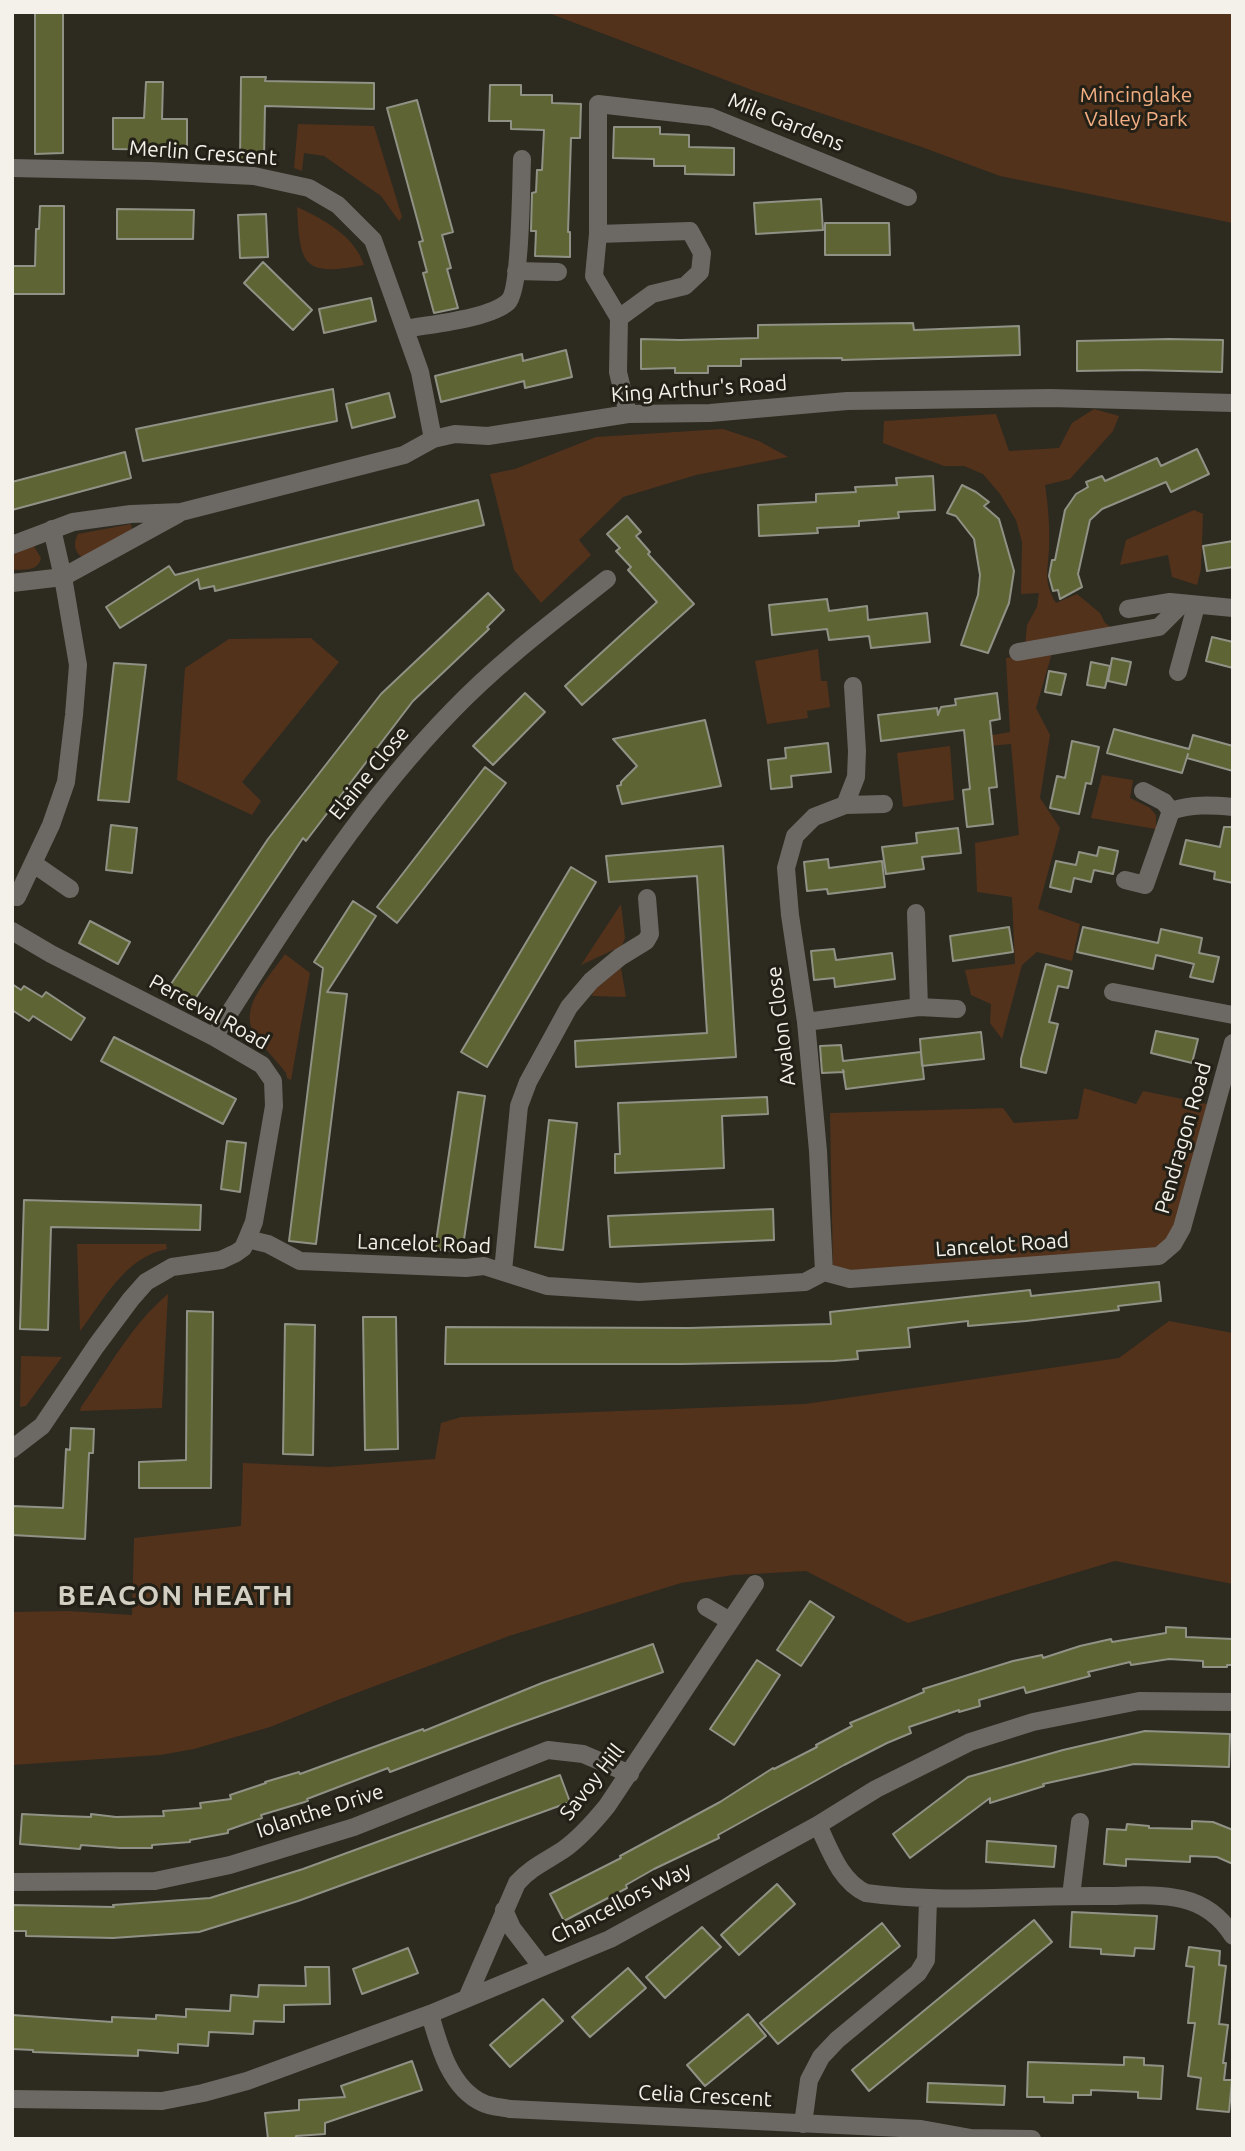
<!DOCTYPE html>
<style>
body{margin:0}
#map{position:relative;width:1245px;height:2151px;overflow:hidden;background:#2d2a20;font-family:Ubuntu,sans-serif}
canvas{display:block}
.frame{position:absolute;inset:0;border:14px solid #f3f1ea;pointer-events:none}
</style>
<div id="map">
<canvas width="1245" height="2151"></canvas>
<div class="frame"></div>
</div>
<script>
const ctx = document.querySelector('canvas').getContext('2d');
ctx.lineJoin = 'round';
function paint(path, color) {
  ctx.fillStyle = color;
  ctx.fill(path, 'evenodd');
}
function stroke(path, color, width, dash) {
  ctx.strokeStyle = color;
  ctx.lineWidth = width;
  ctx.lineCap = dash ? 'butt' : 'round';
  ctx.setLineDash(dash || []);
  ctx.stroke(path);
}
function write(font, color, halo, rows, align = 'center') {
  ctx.font = font + ' Ubuntu,sans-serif';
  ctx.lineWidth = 6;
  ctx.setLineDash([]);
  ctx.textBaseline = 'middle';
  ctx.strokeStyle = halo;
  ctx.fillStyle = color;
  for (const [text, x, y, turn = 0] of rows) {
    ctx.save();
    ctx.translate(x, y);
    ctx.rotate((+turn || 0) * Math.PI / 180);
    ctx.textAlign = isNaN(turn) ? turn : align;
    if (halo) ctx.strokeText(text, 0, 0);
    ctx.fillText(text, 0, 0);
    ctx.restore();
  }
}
const green = new Path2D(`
 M546,12H1233V223L1000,176L919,146L752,90Z
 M298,124L374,126L402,217L399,221L381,196L324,156L304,153L302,171L294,168Z
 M297,207C323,219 355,236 364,265C302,277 300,265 297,207Z
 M1094,409L1119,416L1113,431L1070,479L1045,485C1048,505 1050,527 1049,548C1048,571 1043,582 1056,603L1077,594L1100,613L1105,623L1113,629L1025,646L1027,625L1037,607L1039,593L1021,594L1022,542L1016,520L1000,494L983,474L964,466H944L883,443L884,421L996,414L1009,451L1059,448L1072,423Z
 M723,429L759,441L788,457L696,475L623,497L579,540L591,555L541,603L514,570L490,474L515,469L596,437Z
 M1194,510L1203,514L1201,569L1197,585L1172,577L1168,555L1120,565L1126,540Z
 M131,524L132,529L94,555L83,558C74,552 73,543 78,534Z
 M33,545L41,558C38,572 24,569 12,570V555Z
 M311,638L339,662L242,782L261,801L252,815L177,780L185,668L229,639Z
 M818,649L821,681H827L830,707L807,711L808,718L767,724L755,661Z
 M1052,653L1036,708L1050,735L1040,798L1060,828L1038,909L1080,924L1072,961L1037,952L1022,965L1002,1039L990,1023L991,1004L971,995L965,970L1015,964L1012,897L977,892L975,843L1019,835L1011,744L965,748L964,740L1010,732L1006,658Z
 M950,746L954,800L903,807L897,753Z
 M1102,775L1133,780L1130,798L1150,808L1156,815V829L1091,818Z
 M621,904L625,938L622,946L581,965Z
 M285,954L310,973L291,1080L287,1078L286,1073C276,1060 263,1047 254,1033C238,1007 271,975 285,954Z
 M621,968L626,997L592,996L594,990Z
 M1084,1088L1136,1104L1143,1091L1207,1104L1176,1226L1164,1248L851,1275L833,1270L830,1113L1003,1108L1014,1123L1078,1119Z
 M77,1244H166L167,1249C125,1257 104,1300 80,1331Z
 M168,1294L162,1408L80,1411L81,1407C109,1368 131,1325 168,1294Z
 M1169,1321L1233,1333V1584L1115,1561L908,1623L806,1571L733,1575L681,1583L509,1636L335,1701L270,1727L194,1749L160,1755L12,1765V1612L68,1611L132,1615L134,1538L241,1526L243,1463L329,1467L435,1459L441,1423L461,1417L805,1404L1119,1358Z
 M21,1356L62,1357L26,1406L20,1407Z`);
const building = new Path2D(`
 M35,12H63V153L35,154Z
 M241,77H266L265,81L374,83V109L265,106L264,160H240Z
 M146,82H163L162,119H187V150L113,149V118H144Z
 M490,85H521V95H552V103L581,104L580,138H571L568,232H570V257L535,256L536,231H531L532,193L536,192L537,170H542L544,130L511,129V121H489Z
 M417,100L453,232L442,235L451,268L447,269L458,308L434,313L423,273L427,272L419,242L423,241L387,108Z
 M614,127H660V134L689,135V147L734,148V175L685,174V166H654V159L613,158Z
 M821,199L823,230L756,234L754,203Z
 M40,206H64V294H12V266H35L36,229H39Z
 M117,209L194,210L193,239H117Z
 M266,214L268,257L240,258L238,215Z
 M825,223H889L890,255H825Z
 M263,262L312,310L293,330L244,283Z
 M371,298L376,321L324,333L319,309Z
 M913,323L914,330L1019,326L1020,355L842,360V358L741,359V366H708V373H675V368L641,369V339L680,340L758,338V325Z
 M1169,339L1223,340L1222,372L1137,370L1077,371V341Z
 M566,350L572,377L525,388L524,381L441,402L435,376L522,354L523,361Z
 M333,389L337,421L143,461L136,429Z
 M389,393L395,417L352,428L346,404Z
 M1197,449L1209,474L1171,492L1166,482L1102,509L1090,520L1078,574L1082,587L1060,599L1058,590L1053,591L1049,576L1052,560H1055L1065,510L1076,494L1088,487L1086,482L1102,476L1105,481L1157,458L1161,466Z
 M125,452L131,478L12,510V482Z
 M933,476L935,510L898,512L899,518L859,521V526L817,528L818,533L759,536L758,505L816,502V494L856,492L855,487L897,485L896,478Z
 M962,485L976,492L989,502L984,506L999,519L1014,571L1009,603L988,653L961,645L978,595L980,575L974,539L956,516L947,513Z
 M478,500L484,525L215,591L214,586L200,589L198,579L120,628L106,607L169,566L175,575Z
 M627,516L641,532L636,536L650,552L648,554L694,604L582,705L565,686L657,602L628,570L631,567L616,551L620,548L607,534Z
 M1233,541V567L1207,571L1203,546Z
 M488,593L504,610L487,627L489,629L413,701L306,841L303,838L191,1005L167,990L268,839L381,694Z
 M827,599L829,611L867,606L868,620L927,613L930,642L871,648L869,636L829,640L827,629L772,635L769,605Z
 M1212,637L1233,642V668L1206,661Z
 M1112,658L1131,662L1126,685L1108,681Z
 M1091,662L1110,666L1105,688L1087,685Z
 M114,663L146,665L129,802L98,800Z
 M1049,671L1066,674L1061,695L1045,692Z
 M525,693L545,712L493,765L473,746Z
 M997,693L1000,719L990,721L997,787L989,788L993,824L967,827L963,790L970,789L964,730L881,741L878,715L937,708L938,715L941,707L956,705L955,699Z
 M705,720L721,786L622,804L617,786L621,785V782L637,766L613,739Z
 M1114,729L1189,749L1193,735L1233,746V771L1187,758L1188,754L1182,773L1107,753Z
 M1072,741L1099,747L1091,784L1086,783L1079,814L1050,808L1057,776L1065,778Z
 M828,743L831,772L791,776L792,787L771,789L768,760L786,758L785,748Z
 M485,767L506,783L397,923L377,907Z
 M111,825L137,828L132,873L106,870Z
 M1224,827H1233V883L1214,879L1215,872L1180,864L1186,840L1220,847Z
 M958,828L961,853L922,857L924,869L886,874L882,847L917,843L916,833Z
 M723,846L736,1057L576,1067L575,1041L707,1033L697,876L609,882L606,856Z
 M1099,847L1118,851L1113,874L1094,870L1091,882L1074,878L1071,892L1050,887L1056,861L1076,865L1079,852L1097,856Z
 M828,859L829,868L882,861L885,887L828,894L827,889L807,891L804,862Z
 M571,867L596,882L487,1067L461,1052Z
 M353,901L376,916L327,992L347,994L316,1244L289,1241L323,968L314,962Z
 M90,921L130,942L118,964L79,943Z
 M1009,927L1013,952L953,961L950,936Z
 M1083,927L1158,943L1161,929L1202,938L1199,953L1219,957L1213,982L1190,977L1194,964L1156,955L1153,969L1077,952Z
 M834,949L836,960L892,953L895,979L835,987L834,978L814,980L811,951Z
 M1046,964L1072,971L1068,988L1058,986L1049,1022L1058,1024L1046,1073L1021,1067V1059Z
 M12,984L21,990L24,986L42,997L46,992L85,1018L71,1040L33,1016L29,1021L12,1010Z
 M1156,1031L1198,1039L1192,1063L1151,1053Z
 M981,1032L984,1059L922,1066L920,1039Z
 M114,1037L236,1099L223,1124L101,1061Z
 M841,1045L843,1061L921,1052L924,1079L846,1089L843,1070L844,1072L822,1073L820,1046Z
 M458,1092L485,1096L462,1253L435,1249Z
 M767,1097L768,1114L722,1116L724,1168L615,1173V1154H620L618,1103Z
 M549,1120L577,1123L563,1250L535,1247Z
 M227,1141L246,1143L240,1192L221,1189Z
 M24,1200L201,1205L200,1230L51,1227L48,1330L20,1329Z
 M773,1209L774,1240L610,1247L608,1216Z
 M1159,1282L1161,1301L1118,1306L1119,1310L1026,1321L968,1326V1321L908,1328L910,1347L857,1351L858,1359L834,1361L682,1364H445L446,1327L689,1328L831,1324L830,1312L1030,1290L1031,1296Z
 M187,1311L213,1312L211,1488H139V1462L186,1460Z
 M363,1317H396L398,1449L365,1450Z
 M285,1324L315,1325L313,1455L283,1454Z
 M71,1428L94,1429L93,1453H89L85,1539L12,1535V1506L63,1508L66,1449L70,1450Z
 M810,1601L834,1617L801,1666L777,1650Z
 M1166,1627L1186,1628V1637L1233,1639V1665H1227V1667H1203V1661L1169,1659L1131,1665L1130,1662L1088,1672L1090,1676L1026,1693L1024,1687L979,1700L980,1706L959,1712V1710L909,1727L911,1733L887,1743L844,1765L718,1835L719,1838L654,1869L626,1885L627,1888L564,1921L550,1894L621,1858L620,1856L720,1802L773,1768L774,1769L817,1747L816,1745L852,1726L850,1723L924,1692L923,1689L1013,1661L1042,1655L1043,1658L1080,1646L1111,1639L1112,1642L1166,1633Z
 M653,1644L663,1672L509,1727L390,1772L388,1768L307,1799L308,1801L261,1815L262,1818L228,1830V1833L190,1840V1842L152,1845V1848H120L81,1845L80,1849L20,1844L22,1814L61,1816L91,1817V1814L116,1817L164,1816L163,1811L201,1808L200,1803L231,1799L230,1795L266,1783L265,1782L299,1772L300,1774L423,1729L424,1731L542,1683Z
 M757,1660L780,1675L734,1745L710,1729Z
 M1145,1731L1230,1734L1229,1767L1134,1764L1043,1784L1044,1786L990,1803V1798L910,1858L893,1834L968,1777L1063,1750Z
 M560,1775L570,1802L298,1901L199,1932L113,1938L26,1936V1931H12V1905L114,1907L113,1905L210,1898L303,1869Z
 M1192,1821L1213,1822L1233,1830V1864L1217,1857L1190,1856V1862L1126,1859V1866L1104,1864L1107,1829L1126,1830L1127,1824L1149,1826V1828L1192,1829Z
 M987,1841L1056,1846L1054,1867L986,1862Z
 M777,1884L795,1904L739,1955L721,1935Z
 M1072,1912L1157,1916L1154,1949L1135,1948L1134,1956L1101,1954V1949L1070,1947Z
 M1034,1920L1052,1942L869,2091L852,2070Z
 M882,1923L900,1946L778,2044L760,2023Z
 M702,1927L721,1947L665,1998L646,1977Z
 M1189,1947L1220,1951L1219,1965L1226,1966L1219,2024L1228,2025L1223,2063H1226L1224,2080H1232L1229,2112L1197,2109L1201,2078L1188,2076L1195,2023H1188L1194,1967L1186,1966Z
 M408,1948L418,1973L362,1994L353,1969Z
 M305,1967H329L330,2004L284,2005V2022L254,2021L253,2034L209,2032L208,2046L178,2044V2053L138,2050V2056L33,2052V2050L12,2049V2015L112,2022V2017L156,2019V2015L186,2017V2009L230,2011L231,1995L258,1997L259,1985L306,1986Z
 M628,1968L646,1988L590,2037L572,2017Z
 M543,1999L563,2021L510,2067L490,2045Z
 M748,2014L766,2036L705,2086L687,2065Z
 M1124,2057L1144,2058V2065L1163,2066L1161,2099L1138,2098V2092L1091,2090V2095H1073V2103L1044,2102V2097H1027L1028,2062L1124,2065Z
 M412,2061L422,2090L325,2123V2134L296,2136V2139H268L265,2113L299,2110V2100L345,2097L341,2086Z
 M928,2083L1005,2086L1004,2105L927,2102Z`);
const pedestrian = new Path2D(`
 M619,318L594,276L598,234V104L711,117L908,197
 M1018,652L1159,627L1182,604`);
const minor = new Path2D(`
 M12,168L150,171L254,176L309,188L338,205L373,240L420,372L433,439
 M598,234L690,231L702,253L700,272L685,286L652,294L619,318L618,372L628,414
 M516,271L558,272
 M405,329C431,324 489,319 508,302C521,290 521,182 522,159
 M12,545L73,522L131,514L181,512L404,455L433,439L455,434L488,436L628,414L710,413L847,401L1051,398L1233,403
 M12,583L63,577L178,514
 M1128,609L1170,602L1233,608
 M1178,672L1196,606
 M1143,791L1164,802L1171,811C1191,804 1211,805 1233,807
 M845,805L856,777L857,751L853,686
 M34,864L70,889
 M1125,880L1145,885L1171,811
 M17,897L51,825L66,782L74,715L78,665L63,577L52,529
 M916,913L919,1007
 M12,931L51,954L214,1037L262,1065L273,1081L274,1106L254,1222L247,1239
 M1113,992L1233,1015
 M806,1022L919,1007L957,1009
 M214,1037C287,923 358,807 453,710C500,661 554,621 607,579
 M503,1271L519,1106L528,1082L569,1007L591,981L620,957L646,941L650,934L647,898
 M824,1272L818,1151L806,1022L790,915L786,868L795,836L814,817L845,805L884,804
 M12,1449L42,1426L96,1346L131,1299L146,1282L172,1267L221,1260L236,1253L243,1248L247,1239L268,1244L300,1261L466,1268L484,1266L547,1286L639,1292L805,1282L824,1272L850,1279L1159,1256L1173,1244L1182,1228L1233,1043
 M706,1607L730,1621
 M818,1825C830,1850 840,1881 866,1893C944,1904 1023,1895 1102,1896C1128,1896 1156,1893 1182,1899C1204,1904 1221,1917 1233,1936
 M12,1882L155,1881L230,1865L354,1827L548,1750L583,1754L630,1774
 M1071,1896L1080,1822
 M504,1910L512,1928L542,1967
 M467,1998L517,1883C530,1868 546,1861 563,1850C580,1838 594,1822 607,1806L755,1584
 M430,2014C439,2046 450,2088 483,2103C491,2107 502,2107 510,2109L921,2129L971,2138L1032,2139
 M12,2099L162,2101L203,2093L247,2081L430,2014L610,1939L818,1825L876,1789L970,1742L1033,1722L1139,1701L1233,1702
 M803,2124L809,2080L821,2057L837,2040L918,1973L926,1960L928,1900`);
const parkNames = [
 ["Mincinglake",1136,95],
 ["Valley Park",1136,119]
];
const streetNames = [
 ["Mile Gardens",786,122,22],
 ["Merlin Crescent",203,153,4],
 ["King Arthur's Road",699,389,-4],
 ["Elaine Close",369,773,-51],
 ["Perceval Road",209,1012,29],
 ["Avalon Close",781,1026,-97],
 ["Pendragon Road",1183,1138,-74],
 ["Lancelot Road",424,1244,2],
 ["Lancelot Road",1002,1245,-4],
 ["Savoy Hill",592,1782,-52],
 ["Iolanthe Drive",320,1811,-18],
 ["Chancellors Way",621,1903,-27],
 ["Celia Crescent",705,2096,3]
];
const districtNames = [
 ["BEACON HEATH",176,1596]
];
paint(green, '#53321c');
paint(building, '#5f6434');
stroke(building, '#909286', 2);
stroke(pedestrian, '#6c6964', 18);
stroke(minor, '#6c6964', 18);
write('21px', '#f3af83', '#232117', parkNames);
write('21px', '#f3f1ea', '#232117', streetNames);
ctx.letterSpacing = '2px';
write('bold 28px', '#d3cfc2', '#232117', districtNames);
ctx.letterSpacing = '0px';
</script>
